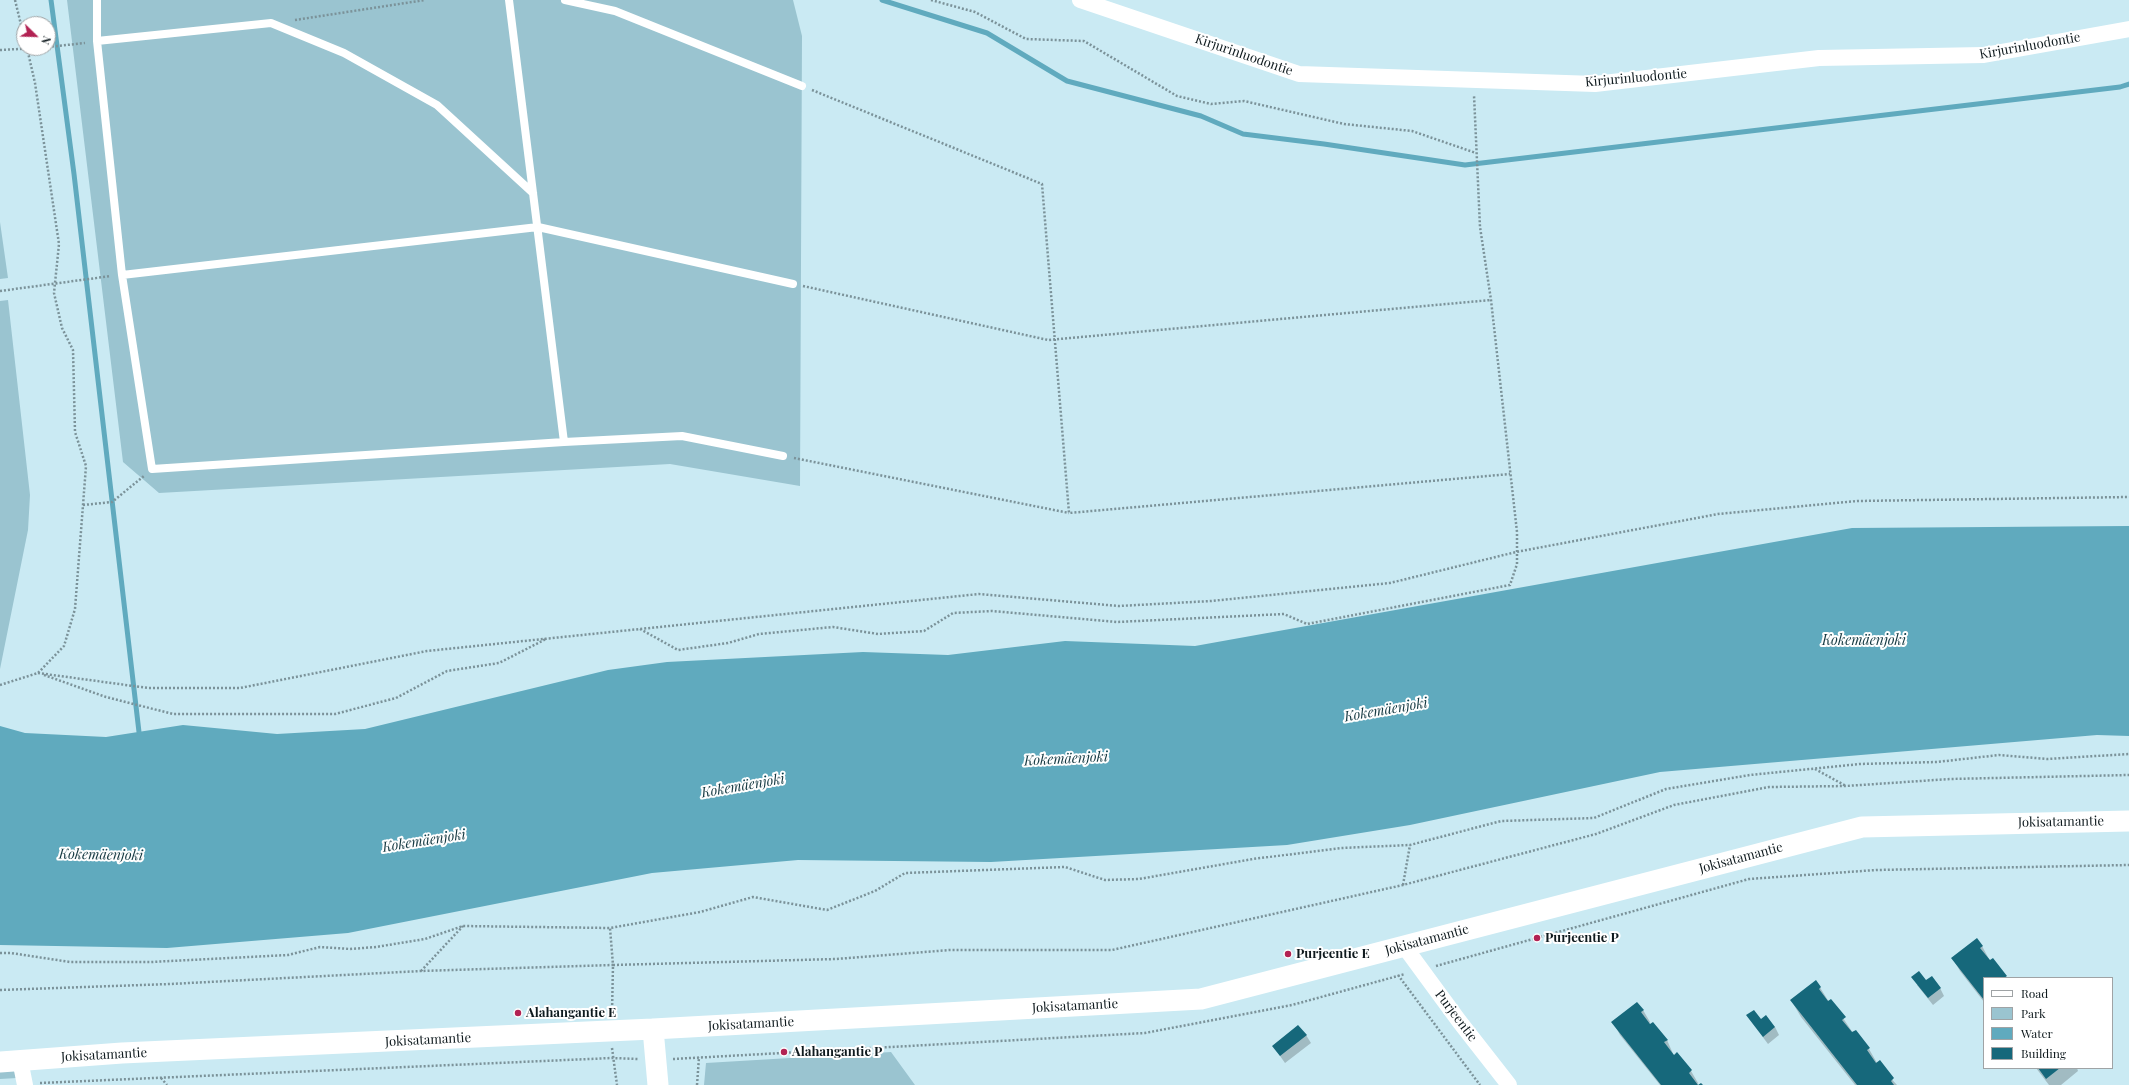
<!DOCTYPE html>
<meta charset="utf-8">
<style>
body{margin:0}
#map{position:relative;width:2129px;height:1085px;overflow:hidden;background:#caeaf3;font-family:"Playfair Display",serif}
canvas{display:block}
.legend{position:absolute;left:1983px;top:977px;width:130px;height:92px;box-sizing:border-box;background:#fff;border:1px solid #9fa3a5;margin:0;padding:5px 7px;list-style:none;font-size:12px;color:#0f1a1e}
.legend li{display:flex;align-items:center;gap:8px;height:20px}
.legend b{width:20px;border:1px solid #9fa3a5}
.north{position:absolute;left:16px;top:16px;width:40px;height:40px;box-sizing:border-box;background:#fff;border:1px solid #9fa3a5;border-radius:50%;rotate:113deg;font-size:11px;font-weight:700;line-height:16px;text-align:center;color:#0f1a1e}
.north::after{content:'';display:block;margin:auto;width:14px;height:18px;background:#b22253;clip-path:polygon(50% 0,100% 100%,50% 72%,0 100%)}
</style>
<div id="map">
<canvas width="2129" height="1085"></canvas>
<ul class="legend">
<li><b style="height:5px;background:#fff"></b>Road</li>
<li><b style="height:11px;background:#9ac4d0"></b>Park</li>
<li><b style="height:11px;background:#60aabe"></b>Water</li>
<li><b style="height:11px;background:#16687b"></b>Building</li>
</ul>
<div class="north">N</div>
</div>
<script>
const ctx = document.querySelector('canvas').getContext('2d');
ctx.lineJoin = 'round';
function paint(path, color) {
  ctx.fillStyle = color;
  ctx.fill(path, 'evenodd');
}
function stroke(path, color, width, dash) {
  ctx.strokeStyle = color;
  ctx.lineWidth = width;
  ctx.lineCap = dash ? 'butt' : 'round';
  ctx.setLineDash(dash || []);
  ctx.stroke(path);
}
function write(font, color, halo, rows, align = 'center') {
  ctx.font = font + ' "Playfair Display",serif';
  ctx.lineWidth = 4;
  ctx.setLineDash([]);
  ctx.textBaseline = 'middle';
  ctx.strokeStyle = halo;
  ctx.fillStyle = color;
  for (const [text, x, y, turn = 0] of rows) {
    ctx.save();
    ctx.translate(x, y);
    ctx.rotate((+turn || 0) * Math.PI / 180);
    ctx.textAlign = isNaN(turn) ? turn : align;
    if (halo) ctx.strokeText(text, 0, 0);
    ctx.fillText(text, 0, 0);
    ctx.restore();
  }
}
const green = new Path2D(`
 M67,0H793L802,36L800,486L670,464L159,493L123,462Z
 M0,222L8,278L0,279Z
 M8,300L30,495L28,530L0,669V301Z
 M891,1052L915,1085H704L706,1063Z
 M13,1067L17,1078L0,1079V1068Z`);
const water = new Path2D(`
 M2129,526V736L2097,735L1660,772L1410,825L1287,845L991,862L798,860L652,873L348,933L167,948L0,945V726L25,733L106,737L183,725L277,734L365,729L608,670L667,662L863,652L948,655L1065,641L1195,646L1852,528Z`);
const shadow = new Path2D(`
 M1982,946L1989,959H1988L2007,978H1984V1002L1960,971L1953,959Z
 M1816,981L1829,1002L1831,1000L1853,1033L1869,1049L1877,1063L1897,1085H1855L1801,1017L1791,1000Z
 M1926,982L1940,988L1944,996L1933,1005L1917,985Z
 M1643,1010L1650,1022L1649,1024L1667,1040L1674,1056L1677,1053L1691,1071L1698,1083L1697,1085H1660L1620,1035L1613,1022Z
 M1747,1016L1775,1027L1779,1035L1768,1044Z
 M1306,1035L1311,1043L1285,1063L1273,1046Z
 M2036,1068H2077L2078,1071L2061,1085H2049Z`);
const stream = new Path2D(`
 M51,0L74,174L139,732
 M882,0L987,33L1067,81L1201,116L1243,134L1324,144L1465,165L2120,87L2129,84`);
const building = new Path2D(`
 M1977,938L1983,946L1980,948L1990,960L1993,958L2007,976L2004,978H1984V1000L1951,958Z
 M1919,971L1926,980L1932,976L1941,988L1928,998L1911,977Z
 M1816,980L1821,987L1819,989L1828,1001L1831,999L1846,1017L1842,1020L1852,1032L1856,1030L1870,1048L1867,1050L1876,1063L1880,1060L1894,1078L1891,1081L1894,1085H1857L1790,1000Z
 M1637,1002L1644,1010L1641,1012L1650,1024L1653,1022L1668,1040L1664,1042L1674,1055L1677,1052L1692,1070L1689,1073L1698,1085L1701,1083L1703,1085H1661L1611,1022Z
 M1754,1010L1761,1019L1766,1015L1775,1027L1763,1037L1746,1015Z
 M1298,1025L1307,1035L1280,1056L1272,1046Z
 M2038,1068H2060L2046,1079Z`);
const path = new Path2D(`
 M15,0L24,37
 M931,0L975,12L1026,39L1084,41L1177,96L1211,104L1244,101L1344,124L1412,131L1476,153
 M295,20L425,0
 M48,47L85,43
 M0,50L38,48
 M812,90L1042,184L1069,513L1510,474
 M803,286L1048,340L1491,300
 M0,291L111,276
 M794,458L1069,513
 M83,505L112,502L144,476
 M640,629L678,650L728,643L759,634L833,627L878,634L924,631L953,613L992,611L1117,622L1284,614L1307,624L1510,585L1517,564V532L1491,300L1480,227L1474,95
 M38,673L148,688H240L427,651L979,594L1119,606L1211,601L1390,583L1516,552L1718,514L1857,501L2129,497
 M44,675L106,697L173,714H335L396,698L447,671L499,663L546,639
 M0,685L38,673L64,646L75,609L86,466L75,432L73,350L62,328L54,293L59,244L35,83L27,48
 M1815,769L1846,786
 M1403,885L1410,845
 M0,953H11L70,962H151L288,955L320,947L350,949L376,947L425,939L463,926L610,928
 M1436,966L1749,879L1876,870L2129,865
 M421,971L463,926
 M1398,975L1480,1085
 M0,990L170,984L421,971L613,965L610,928L700,912L753,897L827,910L875,891L905,873L1065,867L1105,880L1139,879L1253,859L1341,848L1410,845L1501,821L1594,818L1666,789L1750,775L1860,764L1937,762L1999,755L2047,759L2129,754
 M612,1013L613,965L836,959L950,950H1112L1403,885L1596,834L1674,805L1769,787L1846,786L1950,779L2129,775
 M612,1048L617,1085
 M673,1059L1145,1033L1292,1005L1405,974
 M161,1078L167,1085
 M40,1083L612,1058L638,1059
 M697,1085L699,1057`);
const service = new Path2D(`
 M97,0V41L122,275L152,469L564,442L509,0
 M565,0L615,11L802,86
 M97,41L271,23L344,53L437,105L533,193
 M122,275L538,227L793,284
 M564,442L682,436L783,456`);
const minor = new Path2D(`
 M1080,0L1299,74L1595,84L1819,58L1984,55L2129,29
 M1404,946L1459,1021L1509,1085
 M20,1060L25,1085`);
const tertiary = new Path2D(`
 M653,1029L658,1085
 M0,1062L122,1053L653,1029L1201,999L1862,827L2129,821`);
const markers = [
 [1537,938,4,"#b22253"],
 [1288,954,4,"#b22253"],
 [518,1013,4,"#b22253"],
 [784,1052,4,"#b22253"]
];
const streetNames = [
 ["Kirjurinluodontie",2030,46,-10],
 ["Kirjurinluodontie",1244,55,19],
 ["Kirjurinluodontie",1636,78,-5],
 ["Jokisatamantie",2061,822,-1],
 ["Jokisatamantie",1741,858,-15],
 ["Jokisatamantie",1427,940,-15],
 ["Jokisatamantie",1075,1006,-3],
 ["Purjeentie",1456,1016,53],
 ["Jokisatamantie",751,1024,-3],
 ["Jokisatamantie",428,1040,-3],
 ["Jokisatamantie",104,1055,-3]
];
const poiNames = [
 ["Purjeentie P",1545,938],
 ["Purjeentie E",1296,954],
 ["Alahangantie E",526,1013],
 ["Alahangantie P",792,1052]
];
const waterNames = [
 ["Kokemäenjoki",1864,641],
 ["Kokemäenjoki",1386,710,-10],
 ["Kokemäenjoki",1066,759,-3],
 ["Kokemäenjoki",743,786,-10],
 ["Kokemäenjoki",424,841,-9],
 ["Kokemäenjoki",101,855,1]
];
paint(green, '#9ac4d0');
paint(water, '#60aabe');
paint(shadow, '#0003');
stroke(stream, '#60aabe', 5);
paint(building, '#16687b');
stroke(path, '#7b9299', 2.5, [2, 2]);
stroke(service, '#fff', 8);
stroke(minor, '#fff', 16);
stroke(tertiary, '#fff', 21);
for (const [x, y, r, color] of markers) {
  const dot = new Path2D();
  dot.arc(x, y, r, 0, 2 * Math.PI);
  ctx.fillStyle = color;
  ctx.fill(dot);
  stroke(dot, '#fff', 1.5);
}
write('13px', '#0f1a1e', '#fff', streetNames);
write('bold 13px', '#0f1a1e', '#fff', poiNames, 'left');
write('italic 14px', '#143841', '#fff', waterNames);
</script>
